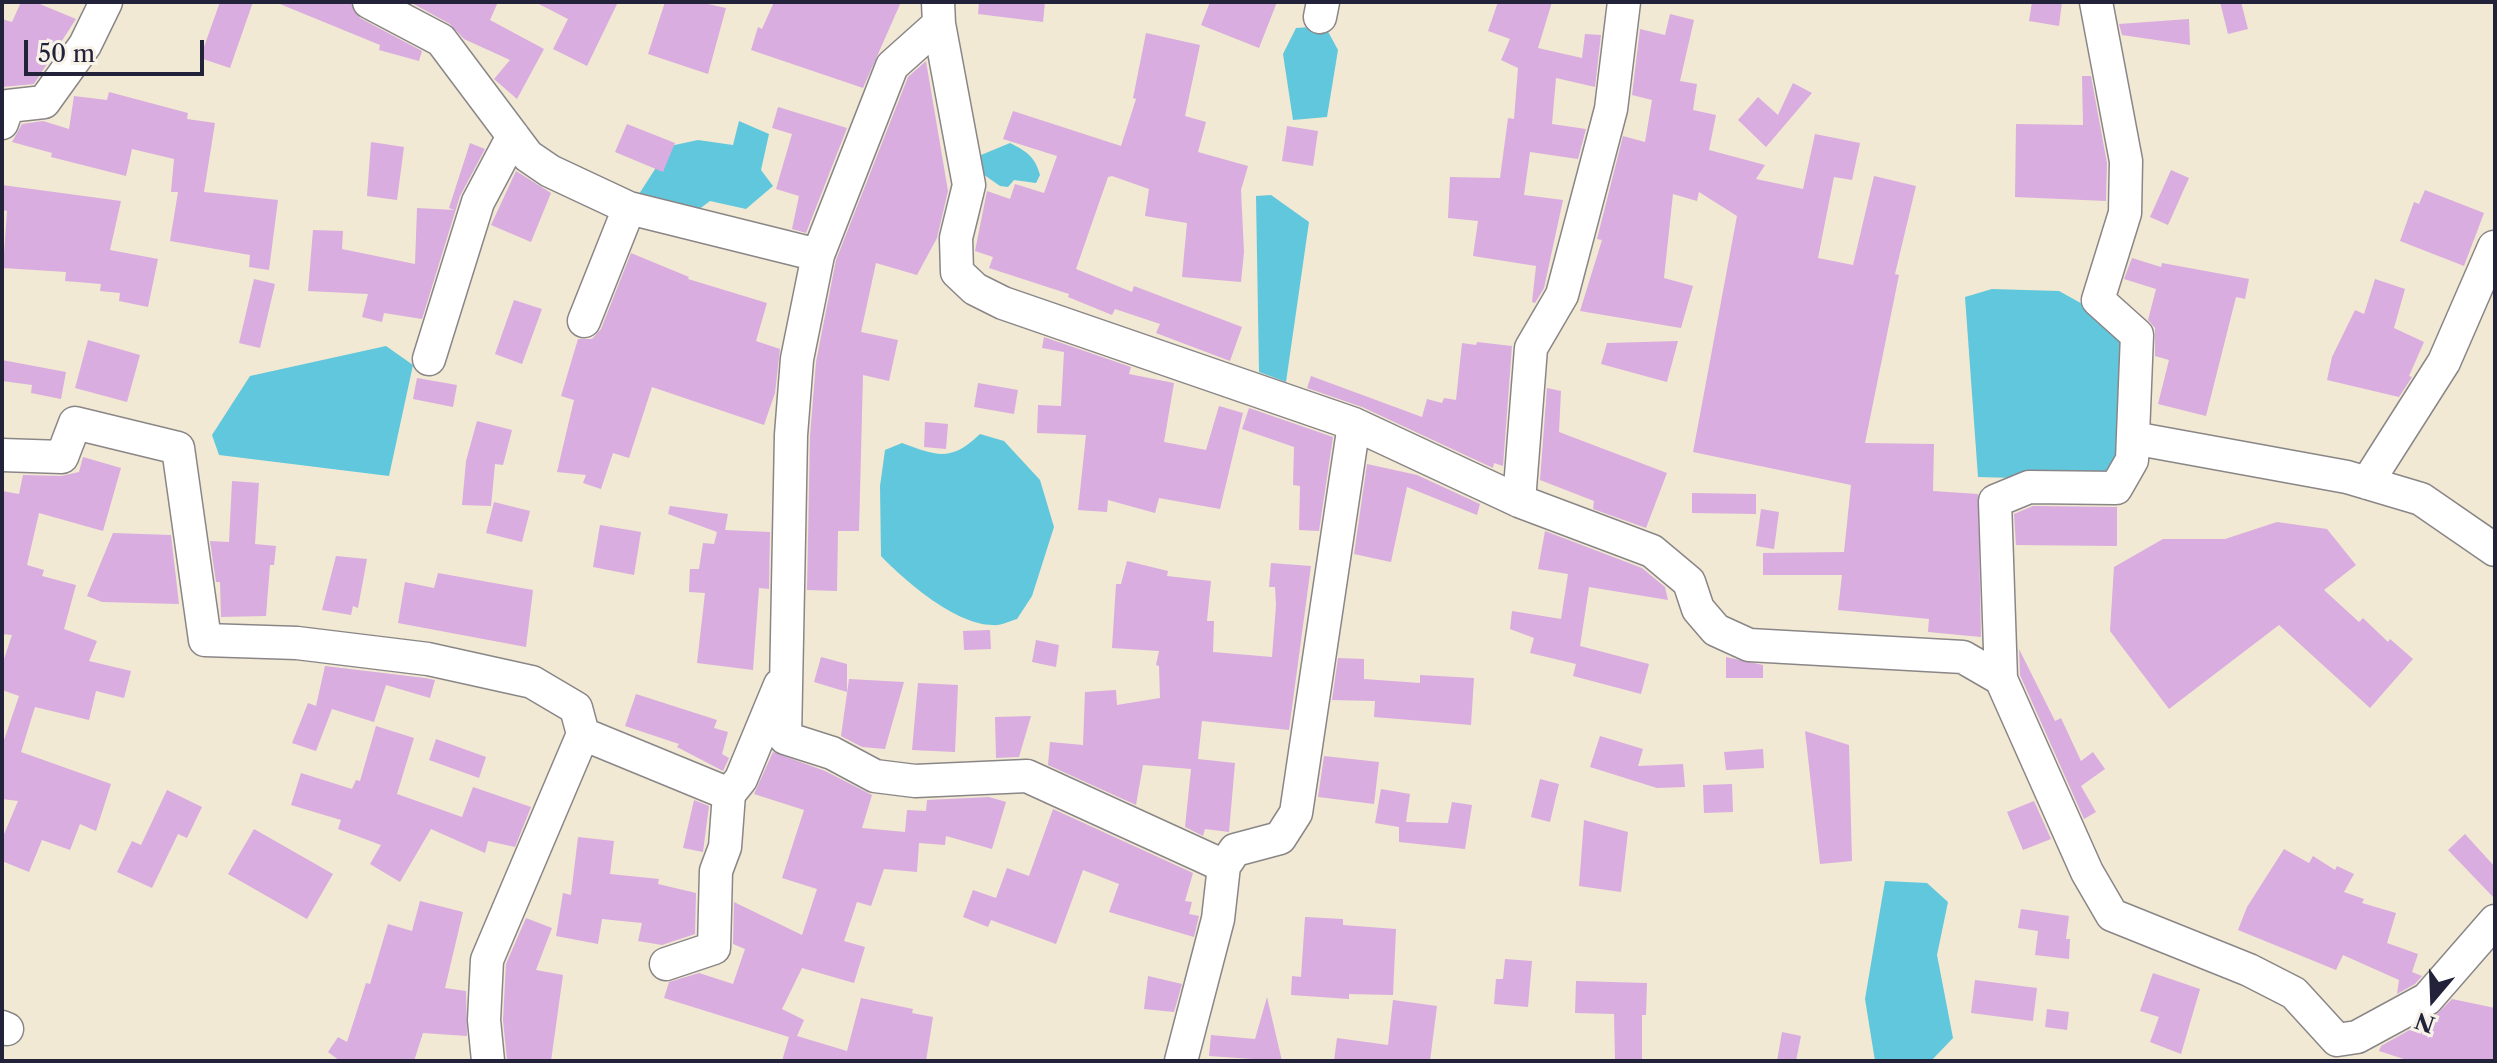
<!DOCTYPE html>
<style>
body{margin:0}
#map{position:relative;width:2497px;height:1063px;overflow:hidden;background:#f1e9d3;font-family:"Libre Caslon Text",serif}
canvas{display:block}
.frame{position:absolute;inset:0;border:4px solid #22223b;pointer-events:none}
.north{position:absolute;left:2393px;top:959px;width:80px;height:80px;-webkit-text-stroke:6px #f7f3e8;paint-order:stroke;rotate:199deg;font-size:22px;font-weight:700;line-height:32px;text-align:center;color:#22223b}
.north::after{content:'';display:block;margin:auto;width:28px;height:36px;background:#22223b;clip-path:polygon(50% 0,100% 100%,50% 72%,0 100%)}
.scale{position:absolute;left:24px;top:40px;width:180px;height:36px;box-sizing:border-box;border:4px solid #22223b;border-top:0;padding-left:10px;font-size:24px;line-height:28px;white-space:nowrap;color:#22223b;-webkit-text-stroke:6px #f7f3e8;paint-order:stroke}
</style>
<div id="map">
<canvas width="2497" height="1063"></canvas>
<div class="frame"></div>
<div class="north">N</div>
<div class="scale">50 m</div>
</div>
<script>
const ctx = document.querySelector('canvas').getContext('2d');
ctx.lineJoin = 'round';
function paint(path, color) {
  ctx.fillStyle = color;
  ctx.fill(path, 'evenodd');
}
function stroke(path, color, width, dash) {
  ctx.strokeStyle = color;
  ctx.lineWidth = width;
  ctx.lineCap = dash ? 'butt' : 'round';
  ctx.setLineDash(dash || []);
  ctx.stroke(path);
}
const water = new Path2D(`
 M1325,26L1338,50L1327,117L1293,120L1283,54L1296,28Z
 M739,121L769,134L761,170L773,186L746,209L710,201L690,216L639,194L670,146L698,140L733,145Z
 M1010,143C1026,151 1035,156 1040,175L1036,183L1014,180L1008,187L1000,186L980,172L981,155Z
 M1271,195L1309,222L1286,382L1259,372L1256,196Z
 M1992,289L2059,291L2124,327L2123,469L2087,480L1978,477L1965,297Z
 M386,346L413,365L389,476L219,455L212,435L250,376Z
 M980,434L1004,441L1040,480L1054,527L1032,596L1017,619C1010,621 1000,626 993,625C956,625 905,581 881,556L880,486L885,450L902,443C937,456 951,462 980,434Z
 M1885,881L1927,883L1948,902L1937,955L1953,1038L1931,1061H1875L1865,999Z`);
const building = new Path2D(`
 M21,2H35L76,19L34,84L2,87V19L12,22Z
 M220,2H253L230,68L200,58Z
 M275,2H350L360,18L422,51L419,61L379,50L380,45Z
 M410,2H498L490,20L544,49L517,99L494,79L510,60L464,39L450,24Z
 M535,2H618L587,66L553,49L568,19Z
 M665,2H699L726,8L708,74L648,54Z
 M774,2H901L863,88L751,50L758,27L762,29Z
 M979,2H1045L1043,22L978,14Z
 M1210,2H1277L1259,48L1201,25Z
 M1498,2H1552L1538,48L1582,58L1585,34L1601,35L1595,87L1556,78L1552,124L1586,129L1578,159L1530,152L1524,195L1563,200L1544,288L1535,303L1532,302L1536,266L1473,256L1478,221L1448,218L1450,177L1500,178L1508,118L1514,119L1518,68L1501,60L1510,39L1488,31Z
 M2032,2H2062L2059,26L2029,21Z
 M2220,2H2241L2248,29L2228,34Z
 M1670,14L1694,20L1680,81L1697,84L1693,110L1716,115L1709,150L1765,165L1756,179L1803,189L1815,134L1860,143L1852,180L1834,177L1818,258L1853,265L1874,176L1916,186L1895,274L1899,275L1865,443L1934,444L1933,491L1978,494L1981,637L1928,632L1929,619L1838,610L1842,575H1763V553L1844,552L1851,485L1693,452L1737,216L1699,192L1697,201L1673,194L1664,278L1693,286L1681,328L1580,311L1602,240L1597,239L1623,136L1645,142L1652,100L1632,95L1640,29L1665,35Z
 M2189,19L2190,45L2122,35L2119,24Z
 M1146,33L1200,45L1185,116L1206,122L1198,152L1248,166L1241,190L1244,252L1241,282L1182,277L1187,223L1145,216L1149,189L1112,176L1108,177L1076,269L1132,292L1134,286L1242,327L1230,361L1156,333L1160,324L1115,309L1112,315L1068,297L1069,294L989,268L993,257L975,251L987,191L1010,199L1015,184L1044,193L1057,156L1003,139L1013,111L1121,146L1136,99L1133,98Z
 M926,61L948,191L937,238L917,275L876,263L861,332L898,340L889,381L863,375L859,531H838L837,591L807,590L810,436L816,362L836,260L908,77Z
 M2082,76H2091L2107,163L2106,201L2015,197L2016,124L2083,125Z
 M1793,83L1812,93L1766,147L1738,120L1758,97L1778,115Z
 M109,92L188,113L187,119L215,123L204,192L278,200L269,270L249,267L250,255L170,241L178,192H171L174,159L132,149L126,176L51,157L52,153L12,142L22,124L43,121L69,129L74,96L107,100Z
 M778,107L847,128L806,233L792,229L799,196L776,189L792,134L772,128Z
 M627,124L675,143L663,172L615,152Z
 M1287,126L1318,131L1313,166L1282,161Z
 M371,142L404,147L397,200L367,196Z
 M470,143L485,149L460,196L422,319L384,313L382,322L362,317L368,294L308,291L313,230L343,231L342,249L415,264L417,208L454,210L449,208Z
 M2171,170L2189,178L2168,225L2150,217Z
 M516,171L551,193L531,242L491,225Z
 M2,185L121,201L110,250L158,259L148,307L119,301L120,293L100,291L101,284L65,281L66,272L3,268L7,211L2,210Z
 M2425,190L2484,213L2464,266L2400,241L2414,202L2419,204Z
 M631,253L689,277L688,279L767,303L756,341L780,349L775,393L764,425L652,387L629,458L613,453L601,489L583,483L586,475L557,472L574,400L561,396L578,339H592L601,329Z
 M2132,258L2161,267L2162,263L2249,279L2245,299L2236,297L2206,416L2158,404L2169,360L2155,356V328L2148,320L2156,289L2124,279Z
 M254,279L275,284L260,348L239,343Z
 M2375,279L2405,289L2394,328L2424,342L2409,376L2412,377L2399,397L2327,380L2332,357L2355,310L2364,314Z
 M514,300L542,309L522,364L495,354Z
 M1044,337L1131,367L1129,374L1174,383L1164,442L1206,450L1219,406L1243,413L1220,509L1159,498L1155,513L1108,500L1107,512L1078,510L1086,435L1037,433L1038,405L1061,406L1064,352L1042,348Z
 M88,340L140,355L127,402L75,388Z
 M1678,341L1667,382L1601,364L1607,343Z
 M1477,342L1512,346L1503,466L1494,463L1493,468L1362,407L1307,388L1311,376L1422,417L1427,399L1442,403L1444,398L1456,400L1462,343L1476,345Z
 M2,360L66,372L61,399L31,393L32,385L2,381Z
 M417,378L457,385L453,407L413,399Z
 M978,383L1018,390L1014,414L974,407Z
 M1547,388L1561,391L1559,432L1667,473L1646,528L1593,509L1594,501L1540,480Z
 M1249,408L1333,437L1319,531L1299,530L1300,486L1293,485L1294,447L1242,429Z
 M477,421L512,430L503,465L495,464L491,506L462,505L466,461Z
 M925,422L948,424L946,449L924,447Z
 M83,457L121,468L103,531L39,513L27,565L44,570L42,576L76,585L64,629L97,641L89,661L131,671L124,698L96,691L89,720L35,707L21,752L111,784L96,831L80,824L70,850L42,840L29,872L2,861V839L18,801L2,799V746L19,696L2,690V665L12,635L2,634V491L19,494L23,475L61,476L79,472Z
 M1367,464L1417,475L1480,504L1477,515L1407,487L1391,562L1354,554Z
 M232,481L259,483L255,544L276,546L274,565H270L266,616L221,617L220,582H216L210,541L229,542Z
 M1692,493L1756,494V514L1692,513Z
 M494,502L530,511L522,542L486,533Z
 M670,506L728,514L725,530L770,532L769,589L759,588L753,670L697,663L705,593L689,592L690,569H699L703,543L714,544L717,532L668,514Z
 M2033,506L2117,507V546L2016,545L2014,514Z
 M1761,509L1779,512L1774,549L1756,546Z
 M2277,522L2327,529L2356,565L2324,590L2359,622L2363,618L2388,642L2390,639L2413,659L2370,708L2279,625L2169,709L2110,631L2114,567L2163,539H2225Z
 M600,525L641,532L634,575L593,567Z
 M1545,531L1642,568L1665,587L1668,600L1589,587L1580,646L1649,664L1641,694L1573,676L1576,664L1530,653L1534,638L1510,629L1512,611L1561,619L1568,574L1538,569Z
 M113,533L171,535L179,604L102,602L87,596Z
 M336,556L367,559L358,608L353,606L351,615L322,610Z
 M1127,561L1168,571L1167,576L1211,581L1207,621H1214L1213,652L1272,657L1276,605L1275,587H1269L1271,563L1311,566L1289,730L1202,721L1198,759L1235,763L1229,832L1205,829L1203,836L1185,827L1191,769L1143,765L1136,805L1048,765L1050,742L1083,745L1085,692L1116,690L1117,705L1160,698L1159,666L1156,665L1159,651L1112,648L1116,584H1121Z
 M438,573L533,590L526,647L398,623L405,582L434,588Z
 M990,630L991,649L964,650L963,631Z
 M1036,640L1059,645L1056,667L1032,662Z
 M2019,649L2055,721L2061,718L2081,761L2093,752L2105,769L2081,786L2096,812L2084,819L2020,675Z
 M821,657L847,664V692L814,682Z
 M1726,657L1763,665V678H1726Z
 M1338,658L1364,659V679L1420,683V675L1474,678L1471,725L1374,717L1375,701L1332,700Z
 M325,666L425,678L435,680L430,698L386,685L374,722L332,709L316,751L292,743L308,703L316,706Z
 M849,679L904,682L885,749L862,747L841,736Z
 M918,683L958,685L955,752L912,750Z
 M636,694L717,720L714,728L728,732L722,754L729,758L723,771L677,747L679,744L625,726Z
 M1031,716L1019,757L996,758L995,717Z
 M376,726L414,738L397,794L462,817L473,787L531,807L515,847L488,841L485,853L431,829L400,882L370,864L381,845L338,829L341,820L291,805L301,773L352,789L356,780L360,781Z
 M1805,731L1849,745L1852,861L1820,864Z
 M1600,736L1643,749L1638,766L1683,764L1685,787L1657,788L1590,767Z
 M436,739L486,757L479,778L429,760Z
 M1763,749L1764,768L1726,770L1724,752Z
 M773,752L825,771L872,795L862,828L905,832L907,810L926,811L927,800L989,797L1006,802L992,849L946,836L945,845L919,843L917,872L884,869L871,906L857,902L844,941L865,947L854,983L802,968L782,1009L804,1020L797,1036L847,1051L861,998L913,1009L912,1013L933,1017L926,1061H782L789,1037L664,998L669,982L699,973L733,984L745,949L733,944L734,902L802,935L817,889L782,878L804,810L754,794Z
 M1324,756L1379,762L1374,804L1318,797Z
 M1540,779L1559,784L1550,822L1531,817Z
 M1732,784L1733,812L1704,813L1703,785Z
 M1381,789L1410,794L1406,822L1448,823L1452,802L1472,805L1465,849L1399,842V827L1375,823Z
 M167,790L202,807L187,838L178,834L152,888L117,872L132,841L141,845Z
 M694,800L709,806L703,852L683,848Z
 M2034,801L2051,839L2023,850L2007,812Z
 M1053,809L1193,873L1185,901L1192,902L1189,914L1199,916L1194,937L1109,912L1119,884L1083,870L1056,944L991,920L988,927L963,917L973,890L996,898L1007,868L1029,876Z
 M1584,820L1628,832L1621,892L1579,886Z
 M254,829L333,874L307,919L228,874Z
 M2465,834L2495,867V899L2448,850Z
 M578,837L614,841L610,874L659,879L658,884L696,893L695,934L662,945L638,941L642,923L602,919L598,944L556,936L563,893L571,895Z
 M2284,849L2309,863L2313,856L2335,870L2337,866L2354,874L2344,892L2364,899L2362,903L2396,913L2387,943L2418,954L2412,972L2422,976L2415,984L2397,994L2399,980L2343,955L2336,970L2238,930L2247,907Z
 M420,901L463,912L445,988L466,991L467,1036L423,1033L414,1061H340L328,1052L338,1037L347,1042L366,983L370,984L388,924L412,931Z
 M2021,909L2069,916L2066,939H2070L2069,959L2035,955L2038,931L2018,928Z
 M1305,917L1343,919V925L1396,929L1393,995L1349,994V999L1291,995L1292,976L1301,977Z
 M526,918L552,928L536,970L563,975L551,1061L507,1060L503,1020L506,964Z
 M1505,959L1532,961L1528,1007L1494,1004L1496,979H1503Z
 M2153,973L2200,989L2181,1054L2150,1042L2159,1017L2140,1011Z
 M1148,976L1182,984L1174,1012L1144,1009Z
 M1975,980L2037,988L2033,1021L1971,1013Z
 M1576,981L1647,983L1646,1015H1642V1061H1615L1614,1014L1575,1013Z
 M1267,997L1282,1061L1209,1056L1211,1035L1255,1039Z
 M2452,999L2495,1008V1061H2410L2379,1051L2381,1046L2436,1015Z
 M1393,1000L1437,1006L1430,1061H1334L1337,1038L1388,1045Z
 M2047,1009L2069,1012L2067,1030L2045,1027Z
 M1782,1032L1801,1036L1796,1061H1777Z`);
const minor = new Path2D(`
 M369,2L441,40L528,156L550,171L629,208L818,255
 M938,2L939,24L969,185L956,238L957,272L975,289L1003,303L1354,424L1519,501L1652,551L1689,582L1698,609L1716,630L1749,645L1963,657L2001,679L2087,872L2112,915L2249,970L2294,993L2337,1040
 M1320,17L1323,2
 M939,24L892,66L818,255L797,359L791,435L785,738L832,753L875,776L915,781L1027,776L1224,866
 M2,123L8,106L44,102L85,45L106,2
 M584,321L629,208
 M429,359L478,202L513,136
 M2133,438L2347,477L2421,499L2495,550
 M2,455L62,457L75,423L178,448L205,640L297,643L428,659L532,682L576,708L583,734
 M2367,483L2444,362L2494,247
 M1519,501L1531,348L1562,295L1611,109L1624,2
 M2001,679L1995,501L2029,487L2116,488L2132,460L2137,335L2098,300L2125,213L2126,161L2096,2
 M729,794L741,779L780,685
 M2,1027L7,1029
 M2337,1040L2357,1037L2427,999L2495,921
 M488,1061L484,1020L487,960L583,734L729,794L725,847L716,871L714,948L666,964
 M1181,1061L1218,919L1224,866L1235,850L1280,838L1296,813L1354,424`);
paint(water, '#60c7dd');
paint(building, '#d9addf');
stroke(minor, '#8a8687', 35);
stroke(minor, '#fff', 32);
</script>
